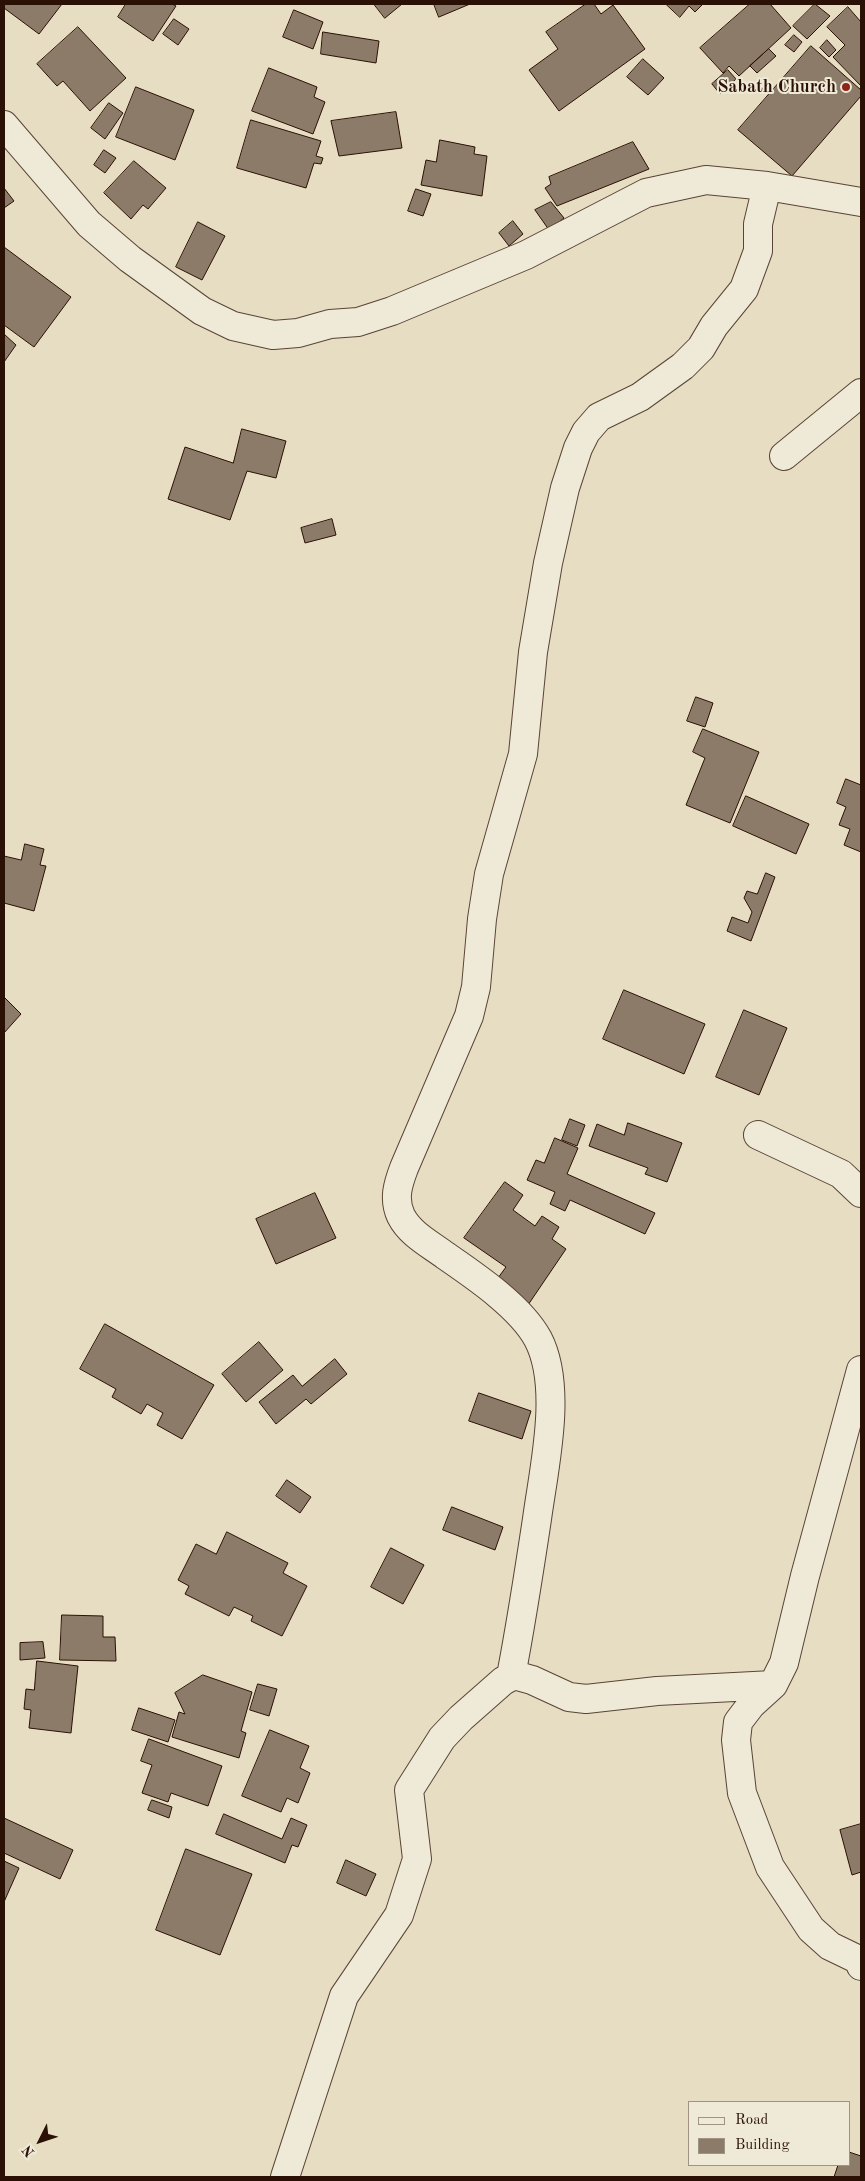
<!DOCTYPE html>
<style>
body{margin:0}
#map{position:relative;width:865px;height:2181px;overflow:hidden;background:#e6ddc3;font-family:"Old Standard TT",serif}
canvas{display:block}
.frame{position:absolute;inset:0;border:5px solid #2b1105;pointer-events:none}
.legend{position:absolute;left:688px;top:2101px;width:162px;height:65px;box-sizing:border-box;background:#efe9d8;border:1px solid #a19384;margin:0;padding:6px 9px;list-style:none;font-size:15px;color:#2b1105}
.legend li{display:flex;align-items:center;gap:10px;height:25px}
.legend b{width:25px;border:1px solid #a19384}
.north{position:absolute;left:15px;top:2116px;width:50px;height:50px;-webkit-text-stroke:4px #efe9d8;paint-order:stroke;rotate:229deg;font-size:14px;font-weight:700;line-height:20px;text-align:center;color:#2b1105}
.north::after{content:'';display:block;margin:auto;width:18px;height:22px;background:#2b1105;clip-path:polygon(50% 0,100% 100%,50% 72%,0 100%)}
</style>
<div id="map">
<canvas width="865" height="2181"></canvas>
<div class="frame"></div>
<ul class="legend">
<li><b style="height:6px;background:#efe9d8"></b>Road</li>
<li><b style="height:14px;background:#8c7b68"></b>Building</li>
</ul>
<div class="north">N</div>
</div>
<script>
const ctx = document.querySelector('canvas').getContext('2d');
ctx.lineJoin = 'round';
function paint(path, color) {
  ctx.fillStyle = color;
  ctx.fill(path, 'evenodd');
}
function stroke(path, color, width, dash) {
  ctx.strokeStyle = color;
  ctx.lineWidth = width;
  ctx.lineCap = dash ? 'butt' : 'round';
  ctx.setLineDash(dash || []);
  ctx.stroke(path);
}
function write(font, color, halo, rows, align = 'center') {
  ctx.font = font + ' "Old Standard TT",serif';
  ctx.lineWidth = 4;
  ctx.setLineDash([]);
  ctx.textBaseline = 'middle';
  ctx.strokeStyle = halo;
  ctx.fillStyle = color;
  for (const [text, x, y, turn = 0] of rows) {
    ctx.save();
    ctx.translate(x, y);
    ctx.rotate((+turn || 0) * Math.PI / 180);
    ctx.textAlign = isNaN(turn) ? turn : align;
    if (halo) ctx.strokeText(text, 0, 0);
    ctx.fillText(text, 0, 0);
    ctx.restore();
  }
}
const building = new Path2D(`
 M4,4H62L39,34L4,8Z
 M126,4H172L176,6L153,41L118,17Z
 M374,4H402L385,18Z
 M434,4H470L439,17Z
 M586,4H594L601,14L613,5L645,49L559,111L529,70L558,49L546,32Z
 M666,4H703L695,12L689,6L680,17Z
 M750,4H770L791,28L739,76L729,66L723,73L700,48Z
 M815,4L830,16L807,39L793,26Z
 M848,7L861,22V86L833,57L845,45L827,27Z
 M294,10L323,22L313,49L283,37Z
 M174,19L189,29L178,45L163,34Z
 M78,27L126,78L90,111L63,81L57,86L37,64Z
 M323,32L379,41L376,63L321,54Z
 M794,35L802,42L794,52L785,45Z
 M827,40L836,50L829,57L820,48Z
 M811,46L861,90V96L792,176L738,130Z
 M769,49L776,56L757,73L750,66Z
 M643,59L664,78L648,95L627,77Z
 M269,68L317,87L314,97L325,102L313,134L252,111Z
 M728,70L736,79L720,94L712,84Z
 M136,87L194,110L175,160L116,137Z
 M109,103L123,113L105,139L91,128Z
 M396,112L402,148L339,156L331,121Z
 M251,120L321,141L316,156L323,158L321,164L314,163L306,188L237,168Z
 M440,140L475,147L474,154L487,156L482,196L421,185L426,160L436,162Z
 M633,142L649,169L557,206L545,188L551,184L549,177Z
 M104,150L116,158L105,173L94,165Z
 M134,161L166,188L148,209L143,205L131,219L104,193Z
 M4,188L14,201L4,208Z
 M416,189L431,194L423,216L408,211Z
 M551,202L564,218L549,230L535,210Z
 M513,221L523,234L509,246L499,233Z
 M198,222L225,236L202,280L176,267Z
 M4,247L71,297L34,347L4,325Z
 M4,334L16,345L4,362Z
 M242,429L286,441L276,478L247,471L230,520L168,499L185,447L233,463Z
 M332,519L336,535L305,543L301,528Z
 M696,697L713,703L705,727L687,721Z
 M703,729L759,752L730,823L686,805L705,758L693,752Z
 M846,779L861,785V852L844,845L850,829L839,825L846,807L837,803Z
 M746,796L809,824L796,854L733,826Z
 M25,844L44,849L40,865L46,866L34,911L4,903V856L21,860Z
 M766,873L775,877L751,941L727,931L732,917L748,923L752,912L744,898L747,891L757,894Z
 M624,990L705,1024L684,1074L603,1039Z
 M4,997L21,1014L4,1033Z
 M744,1010L787,1028L759,1095L716,1077Z
 M570,1119L585,1125L577,1146L562,1140Z
 M628,1123L682,1143L667,1182L645,1174L648,1168L589,1146L597,1124L624,1135Z
 M555,1138L578,1148L567,1174L655,1213L645,1234L570,1200L565,1211L550,1204L555,1192L527,1180L536,1160L544,1163Z
 M505,1182L523,1195L513,1210L535,1226L542,1216L559,1227L552,1239L566,1249L528,1305L495,1282L506,1267L464,1238Z
 M315,1193L336,1238L276,1264L256,1219Z
 M105,1324L214,1385L182,1439L157,1425L163,1413L147,1404L141,1414L112,1397L116,1389L80,1369Z
 M259,1342L283,1370L246,1402L222,1374Z
 M335,1359L347,1374L311,1404L306,1399L276,1424L259,1402L293,1375L302,1386Z
 M479,1393L531,1411L522,1439L469,1421Z
 M287,1480L311,1497L300,1513L276,1496Z
 M452,1507L503,1527L495,1550L443,1530Z
 M227,1532L288,1563L283,1573L307,1586L282,1636L251,1621L253,1616L234,1607L229,1616L185,1594L189,1586L178,1580L196,1544L216,1554Z
 M391,1548L424,1565L403,1604L371,1587Z
 M62,1615L103,1616V1637H115L116,1661L60,1660Z
 M43,1642L45,1658L20,1660V1643Z
 M37,1661L78,1666L71,1733L29,1728L31,1710L24,1709L26,1689L34,1690Z
 M203,1675L252,1692L241,1731L246,1733L239,1758L172,1737L179,1712L185,1714L175,1693Z
 M258,1684L277,1689L269,1716L250,1710Z
 M139,1708L175,1720L168,1742L132,1730Z
 M270,1730L309,1746L300,1768L310,1773L298,1803L287,1798L281,1812L242,1796Z
 M149,1739L222,1766L208,1806L171,1793L168,1802L142,1793L152,1765L141,1761Z
 M152,1800L172,1807L169,1818L148,1810Z
 M224,1814L282,1839L291,1818L307,1825L298,1847L292,1845L285,1863L216,1834Z
 M4,1818L73,1850L60,1879L4,1853Z
 M861,1824V1872L852,1875L840,1830Z
 M186,1849L252,1874L220,1955L156,1930Z
 M346,1860L376,1874L366,1896L337,1883Z
 M4,1861L19,1868L4,1902Z
 M849,2152L861,2156V2177H834L838,2165H849Z`);
const minor = new Path2D(`
 M4,125L89,224L130,259L202,311L233,326L273,335L298,333L330,324L358,322L392,311L526,255L646,193L706,180L767,186L861,202
 M784,456L861,393
 M758,1135L841,1174L861,1193
 M861,1370L805,1576L784,1663L773,1685L751,1705L738,1722L736,1740L742,1793L770,1867L811,1929L830,1946L861,1961V1966
 M511,1676C521,1624 529,1572 537,1519C544,1467 563,1387 538,1339C521,1307 475,1276 446,1256C430,1244 410,1234 401,1216C393,1199 398,1184 404,1168L469,1016L476,987L482,919L489,874L523,754L533,652L548,563L565,488L578,448L586,432L599,417L640,397L683,366L701,348L714,326L744,289L758,251V224L767,186
 M285,2177L344,1996L399,1915L417,1859L409,1790L442,1738L461,1718L503,1681L514,1675L532,1680L569,1697L586,1699L657,1691L773,1685`);
const markers = [
 [846,87,5,"#8f2418"]
];
const poiNames = [
 ["Sabath Church",836,87]
];
paint(building, '#8c7b68');
stroke(building, '#2b1105', 1);
stroke(minor, '#5a4434', 30);
stroke(minor, '#efe9d8', 28);
for (const [x, y, r, color] of markers) {
  const dot = new Path2D();
  dot.arc(x, y, r, 0, 2 * Math.PI);
  ctx.fillStyle = color;
  ctx.fill(dot);
  stroke(dot, '#efe9d8', 2);
}
write('bold 18px', '#2b1105', '#efe9d8', poiNames, 'right');
</script>
